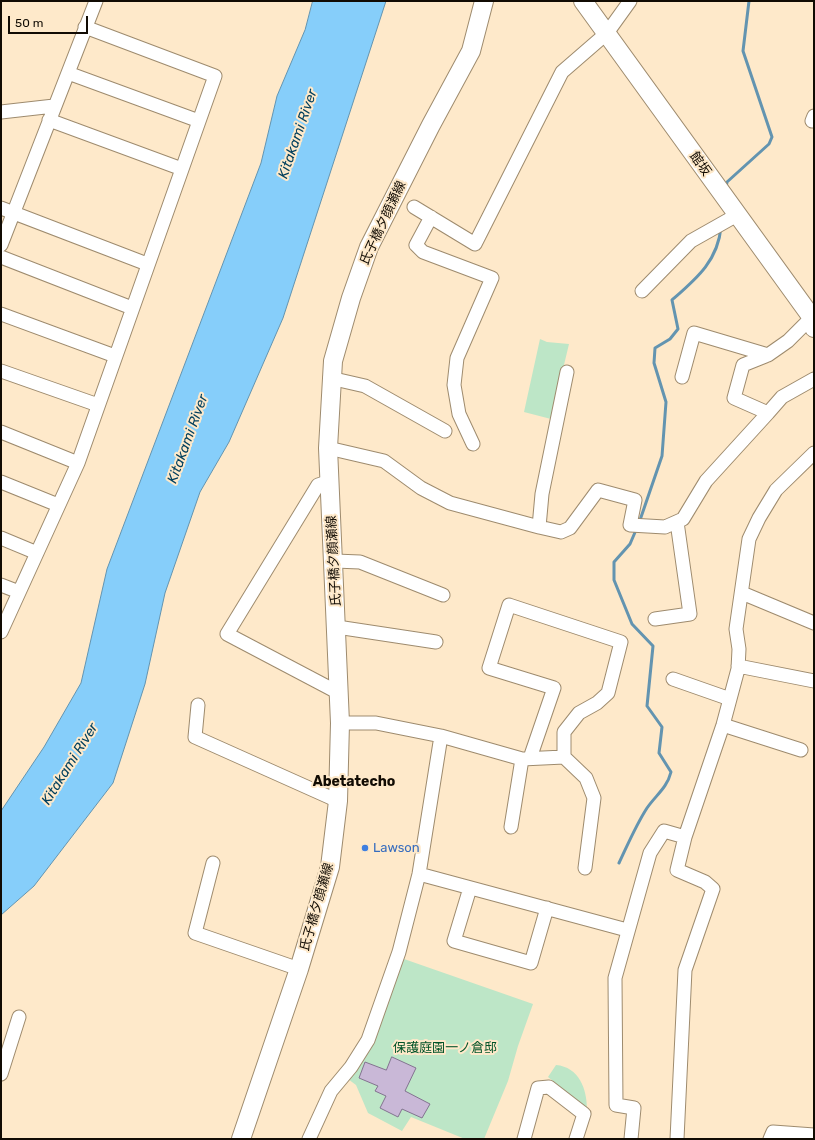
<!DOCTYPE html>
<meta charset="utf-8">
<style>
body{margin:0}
#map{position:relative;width:815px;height:1140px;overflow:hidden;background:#fee9ca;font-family:Rubik,sans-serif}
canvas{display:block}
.frame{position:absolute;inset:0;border:2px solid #110b03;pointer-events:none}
.scale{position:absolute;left:8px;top:16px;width:80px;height:18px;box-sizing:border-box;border:2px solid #110b03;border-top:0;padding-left:5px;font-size:12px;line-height:14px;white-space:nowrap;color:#110b03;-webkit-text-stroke:3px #fee9ca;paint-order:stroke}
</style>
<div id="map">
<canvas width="815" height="1140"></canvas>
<div class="frame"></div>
<div class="scale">50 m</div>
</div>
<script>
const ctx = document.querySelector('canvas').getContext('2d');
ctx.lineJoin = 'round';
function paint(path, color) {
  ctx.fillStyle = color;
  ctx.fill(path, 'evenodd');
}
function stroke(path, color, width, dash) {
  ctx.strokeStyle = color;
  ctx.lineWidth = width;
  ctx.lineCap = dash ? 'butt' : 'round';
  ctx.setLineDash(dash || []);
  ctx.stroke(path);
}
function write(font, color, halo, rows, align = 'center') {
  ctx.font = font + ' Rubik,"Noto Sans JP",sans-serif';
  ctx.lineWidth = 4;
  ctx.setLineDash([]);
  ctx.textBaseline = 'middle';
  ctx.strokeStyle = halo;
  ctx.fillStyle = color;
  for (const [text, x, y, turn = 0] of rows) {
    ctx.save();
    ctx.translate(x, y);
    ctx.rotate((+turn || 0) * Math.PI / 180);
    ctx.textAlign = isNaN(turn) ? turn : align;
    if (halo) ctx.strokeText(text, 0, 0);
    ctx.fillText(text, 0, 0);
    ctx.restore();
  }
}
const green = new Path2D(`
 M540,339L547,342L569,344L551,419L524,412Z
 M404,959L533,1004L518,1046L508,1081L484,1139H465L411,1117L402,1131L368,1113L356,1085L348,1079L384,1013Z
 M556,1065C579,1067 587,1089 587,1109L548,1077Z`);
const water = new Path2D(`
 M313,1H386L283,318L229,442L200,492L165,593L145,684L113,783L34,886L1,915V811L44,747L81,683L107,569L261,163L277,96L305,30Z`);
const stream = new Path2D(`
 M726,188L727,182L769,144L772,137L743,51L749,1
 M639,523L662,456L666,402L654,363L655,348L670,339L678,329L672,300C696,279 718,261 721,227
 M619,863C628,844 636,825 647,808C656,795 667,788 671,772L659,753L662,727L647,706L653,646L632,624L614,580V562L630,544L636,530`);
const building = new Path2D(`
 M392,1057L416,1068L405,1091L430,1104L422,1118L402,1109L398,1117L380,1108L386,1096L375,1091L378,1086L359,1078L365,1062L386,1070Z`);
const minor = new Path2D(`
 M68,73L199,121
 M1,112L54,106
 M49,120L182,169
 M812,121L814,116
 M414,207L475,244L562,72L607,33L630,1
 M1,208L147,264
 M431,217L416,245L423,252L492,278L457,358L454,385L459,414L473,444
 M1,245L96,1
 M1,257L132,308
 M642,291L691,241L737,215
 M1,314L115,356
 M768,355L743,365L734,398L768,413L782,397L814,379
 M1,371L98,405
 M682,377L694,333L768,355L788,341L811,318
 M330,378L365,386L445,431
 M1,432L78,463
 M328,448L384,461L421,488L450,503L539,527L542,494L567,372
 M330,481L318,485L227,634L339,693
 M1,482L58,505
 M539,527L561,532L570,528L598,490L635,500L630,525L665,527L683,519L706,481L768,413
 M1,538L37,553
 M335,561L360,562L443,595
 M1,585L19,592
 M742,593L814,623
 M655,619L690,614L677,522
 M337,627L436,642
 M1,632L78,463L215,76L85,27
 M738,666L814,681
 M673,679L730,699
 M198,705L195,737L338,801
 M723,725L801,750
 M441,736L522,759L564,757
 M530,758L554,688L489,668L509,605L621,642L608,693L597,703L579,713L564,732V757L586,778L594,798L585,868
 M511,827L522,759
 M213,863L195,933L299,969
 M419,874L627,930
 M470,888L454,941L531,963L547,908
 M1,1074L19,1017
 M309,1139L331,1091L351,1067L368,1040L399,952L419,874L441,736L376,723H340
 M524,1139L538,1088L549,1087L584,1114L576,1139
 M631,1139L634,1108L616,1105L615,978L650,853L664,831L685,837
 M677,1139L685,970L713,889L705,882L677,870L685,837L723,725L738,669L739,649L736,629L749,539L759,518L776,490L814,453
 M770,1139L773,1132L814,1135`);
const secondary = new Path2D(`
 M583,1L810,315L814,328
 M241,1139L299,969L330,867L338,801L340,723L328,448L333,361L351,298L369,247L431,125L471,51L484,1`);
const markers = [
 [365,848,4,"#3f7fe0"]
];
const streetNames = [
 ["館坂",700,164,54],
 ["氏子橋夕顔瀬線",383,223,-65],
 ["氏子橋夕顔瀬線",334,561,-93],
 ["氏子橋夕顔瀬線",317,907,-74]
];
const shopNames = [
 ["Lawson",373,848]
];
const parkNames = [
 ["保護庭園一ノ倉邸",445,1048]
];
const waterNames = [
 ["Kitakami River",298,134,-71],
 ["Kitakami River",188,439,-70],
 ["Kitakami River",70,764,-58]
];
const neighbourhoodNames = [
 ["Abetatecho",354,782]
];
paint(green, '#bde6c7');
paint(water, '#86cefa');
stroke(water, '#6394b0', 1);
stroke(stream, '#6394b0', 3);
paint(building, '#c9b8d7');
stroke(building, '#837390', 1);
stroke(minor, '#9e8b6e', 15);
stroke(secondary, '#9e8b6e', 20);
stroke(minor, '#fff', 13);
stroke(secondary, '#fff', 18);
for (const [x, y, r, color] of markers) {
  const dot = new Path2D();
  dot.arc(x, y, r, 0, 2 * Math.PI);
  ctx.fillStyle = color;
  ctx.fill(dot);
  stroke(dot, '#fee9ca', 1.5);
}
write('13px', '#110b03', '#fee9ca', streetNames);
write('13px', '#366cbe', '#fee9ca', shopNames, 'left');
write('13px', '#015328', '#fee9ca', parkNames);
write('italic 14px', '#03405e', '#fee9ca', waterNames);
write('bold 14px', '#110b03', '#fee9ca', neighbourhoodNames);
</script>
